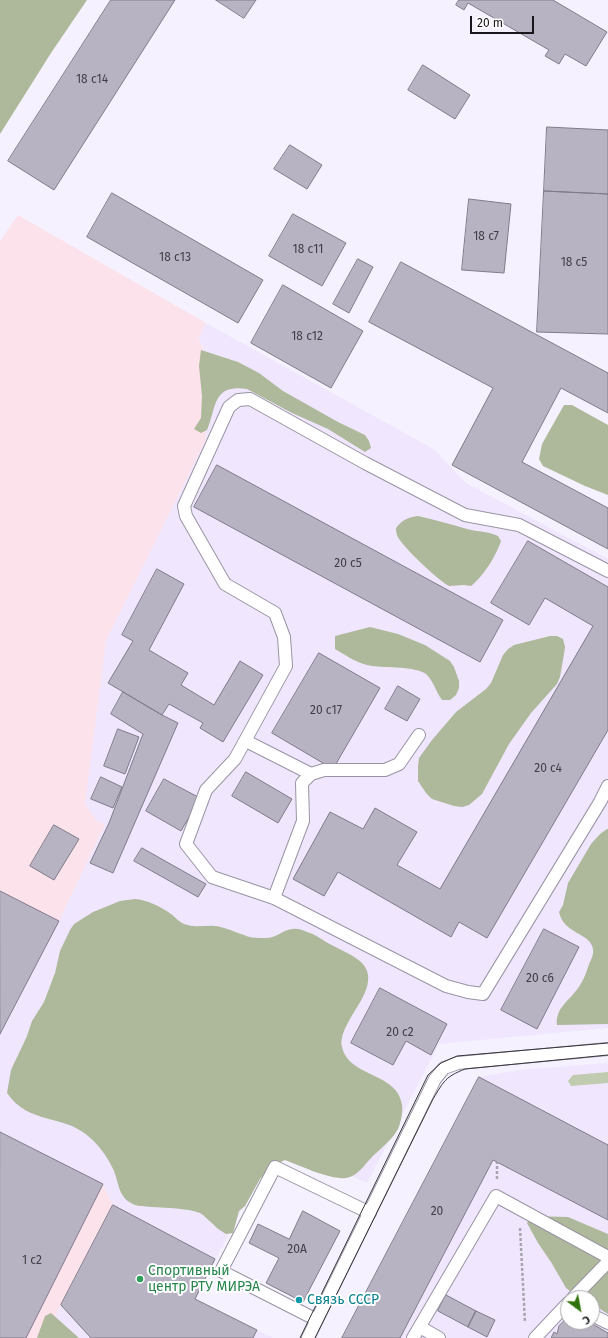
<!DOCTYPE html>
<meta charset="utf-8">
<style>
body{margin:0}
#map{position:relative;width:608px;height:1338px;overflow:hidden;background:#f5f1fe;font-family:"Fira Sans",sans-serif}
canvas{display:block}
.north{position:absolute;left:560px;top:1290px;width:40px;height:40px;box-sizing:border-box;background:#fff;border:1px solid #a3a2a4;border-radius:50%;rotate:148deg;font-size:11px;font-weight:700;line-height:16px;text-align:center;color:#18161b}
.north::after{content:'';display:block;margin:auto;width:14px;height:18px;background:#31720c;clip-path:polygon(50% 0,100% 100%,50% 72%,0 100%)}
.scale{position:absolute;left:470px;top:16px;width:64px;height:18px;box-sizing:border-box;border:2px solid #18161b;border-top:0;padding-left:5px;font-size:12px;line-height:14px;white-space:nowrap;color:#18161b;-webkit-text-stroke:3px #fff;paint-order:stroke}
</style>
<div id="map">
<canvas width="608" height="1338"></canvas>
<div class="north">С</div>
<div class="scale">20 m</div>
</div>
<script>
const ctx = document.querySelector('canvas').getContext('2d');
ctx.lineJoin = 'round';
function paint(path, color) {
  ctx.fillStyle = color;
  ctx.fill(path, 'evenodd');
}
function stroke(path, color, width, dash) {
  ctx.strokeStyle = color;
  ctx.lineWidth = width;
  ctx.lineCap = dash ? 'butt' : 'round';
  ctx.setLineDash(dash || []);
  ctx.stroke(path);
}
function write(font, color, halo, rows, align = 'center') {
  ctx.font = font + ' "Fira Sans",sans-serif';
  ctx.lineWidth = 4;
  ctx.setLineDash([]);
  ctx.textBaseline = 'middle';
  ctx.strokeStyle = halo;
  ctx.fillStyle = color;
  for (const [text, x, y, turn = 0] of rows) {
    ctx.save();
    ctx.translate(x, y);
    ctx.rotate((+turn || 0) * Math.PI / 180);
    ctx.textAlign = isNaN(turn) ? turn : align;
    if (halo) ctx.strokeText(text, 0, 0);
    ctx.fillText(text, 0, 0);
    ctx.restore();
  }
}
const industrial = new Path2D(`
 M18,215L206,323L199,338L210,371L206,440L106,641L105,825L59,921L0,1034V241Z
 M0,1132L103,1184L113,1205L44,1338H0Z`);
const built = new Path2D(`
 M206,323L435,450L466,483L608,559V1028L439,1044L367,1183L277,1141L195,1299L273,1338H44L113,1205L103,1184L0,1132V1034L59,921L105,825L96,820L85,804L106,641L206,440L210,371L199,337Z
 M608,1063V1338H342L479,1077L518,1070ZM568,1298H592V1322H568Z`);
const green = new Path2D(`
 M608,1072V1083L571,1086L568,1081L573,1075Z`);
const forest = new Path2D(`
 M0,0H87L51,53L0,134Z
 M201,350L238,362L259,373L283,391L338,422L365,435L369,441L371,448L365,452L328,429L292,413L247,389C212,384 217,407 207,430L201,433L194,429L201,418L202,396L199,366Z
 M564,405H572L608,425V495L585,486L543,466L539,459L542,444Z
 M418,516C435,520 451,524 467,529C478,532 488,531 498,536L501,541C496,556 483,577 471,586L464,585L449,586C439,581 399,544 397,535C396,532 396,530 396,528C402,520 408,517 418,516Z
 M370,627L398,634L425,645L450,661L454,667L459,681V688L456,695L450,700H442C436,692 433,680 426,674C415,666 386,668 372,666C358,664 347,656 335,649V636Z
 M550,636H557L563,639L565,647L564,654L560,677L557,684L531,713L509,744L482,794L469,805L462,807L454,806L432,799L426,793L418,781V766L419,758L432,740L456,712L486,689L491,683L503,655L508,649L514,645Z
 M607,829H608V1024L557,1025C555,1010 567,1002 575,992C582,984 586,974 589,964C591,960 594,954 593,949C590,932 564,935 559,912L563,905L568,883L591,844L600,834Z
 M135,899C147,900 160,906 171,914C176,918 181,924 188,925C197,928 206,925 215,926C225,927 234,932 244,935C250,938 257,938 264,938C276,939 282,930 292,929C297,928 303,930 307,932C314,934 320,938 326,942C336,948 353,954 362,963C385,988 337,1021 342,1047C349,1078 398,1072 402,1105C403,1112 401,1122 398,1129C392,1140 380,1149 371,1158C366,1163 361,1171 354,1175C351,1177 344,1179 340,1178C324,1177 301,1166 285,1160L270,1167L260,1179L245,1206L239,1211L233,1233L226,1234C222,1231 217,1229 214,1225C209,1221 205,1216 200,1213C185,1208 168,1208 152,1207C145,1206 137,1207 131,1203C117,1196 119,1179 112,1167C107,1156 97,1143 88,1136C63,1114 29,1125 7,1093L11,1070L27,1036L32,1021L44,1002L55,973L60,951L70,930L74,924L93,912L120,901Z
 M531,1216L568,1217L608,1234V1314L592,1304V1298H579L566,1288L551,1262L538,1243L527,1223Z
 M51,1313L79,1338H37L45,1316Z`);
const building = new Path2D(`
 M111,0H175L54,190L8,161Z
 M216,0H256L244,18Z
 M459,0H553L607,32L586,66L565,54L559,64L545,56L549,50L468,3L464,10L456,5Z
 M423,65L470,95L455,119L408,90Z
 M547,127L608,130V194L544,191Z
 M290,145L322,165L307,189L274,169Z
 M544,191L608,194V334L537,332Z
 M112,193L263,280L238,323L87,237Z
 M469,199L511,204L504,273L462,270Z
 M293,214L346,243L322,286L269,256Z
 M358,259L373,267L349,313L333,304Z
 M401,262L608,373V413L561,388L522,462L608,508V549L452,465L493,388L369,322Z
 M283,285L363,331L331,388L251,343Z
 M217,465L503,620L480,662L194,507Z
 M528,541L608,587V730L487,938L459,922L451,937L338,872L324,896L293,879L330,812L363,829L375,808L417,832L397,865L440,889L593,626L545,598L529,625L491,603Z
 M157,569L184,584L149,650L188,673L181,685L214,705L240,661L263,675L223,742L200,728L203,723L169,704L162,715L108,683L133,641L122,635Z
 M319,653L380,688L333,769L272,733Z
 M398,686L420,699L407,721L385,709Z
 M123,692L162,715L178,723L113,873L90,863L109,823L143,734L111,714Z
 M118,729L139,737L125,774L104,766Z
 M246,772L292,799L278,823L232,796Z
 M101,777L122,787L113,808L91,799Z
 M164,779L200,798L181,831L146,811Z
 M54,825L79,839L54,880L30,866Z
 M142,848L206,884L198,897L134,861Z
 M0,891L59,921L0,1034Z
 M544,929L579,947L537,1029L501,1010Z
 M380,988L447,1024L431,1055L406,1041L393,1065L351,1043Z
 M479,1077L608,1145V1220L493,1160L400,1338H342Z
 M0,1132L103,1184L26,1338H0Z
 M113,1205L215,1259L195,1299L257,1330L253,1338H91L61,1305Z
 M303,1211L340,1231L303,1302L266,1283L279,1258L249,1243L258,1224L289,1239Z
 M446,1295L476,1311L468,1327L438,1311Z
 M476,1311L495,1320L487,1337L468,1327Z
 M565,1320H568V1322H583L587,1326L589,1322L608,1333V1338H551L554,1332L557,1334L559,1326Z`);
const path = new Path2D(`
 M497,1179V1162
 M520,1228L525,1323`);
const service = new Path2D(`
 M608,571L519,525L465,515L365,463L250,399L238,400L229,407L184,506L186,516L225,584L275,613L284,637L286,666L235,759L206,790L186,844L212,877L274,898L446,986L468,992L483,994L600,802L608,786
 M246,741L311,774
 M274,898L303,821L302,783L311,774L324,770H385L399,764L419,735
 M573,1298L608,1262
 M592,1315L608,1323
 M317,1320L221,1271L275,1167L370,1213
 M420,1327L439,1338
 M308,1338L435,1079L444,1068L458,1063L608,1049
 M413,1338L496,1196L608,1257
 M535,1338L568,1303`);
const tram = new Path2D(`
 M300,1338L428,1075L441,1063L457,1056L608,1043
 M315,1338L433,1099C444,1081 445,1077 465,1069L608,1055`);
const markers = [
 [140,1279,4,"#2e9e5b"],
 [299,1300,4,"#0f9aa8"]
];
const numberNames = [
 ["18 с14",92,80],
 ["18 с7",486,237],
 ["18 с11",308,250],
 ["18 с13",175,258],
 ["18 с5",574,263],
 ["18 с12",307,337],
 ["20 с5",348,564],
 ["20 с17",326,711],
 ["20 c4",548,769],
 ["20 с6",540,979],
 ["20 с2",400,1033],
 ["20",437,1212],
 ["20А",297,1250],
 ["1 с2",32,1261]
];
const leisureNames = [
 ["Спортивный",148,1271],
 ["центр РТУ МИРЭА",148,1287]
];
const cultureNames = [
 ["Связь СССР",307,1300]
];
paint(industrial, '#fbe2eb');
paint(built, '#f0e7ff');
paint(green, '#c1cbaf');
paint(forest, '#aeb89a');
paint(building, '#b8b3c3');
stroke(building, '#807b8a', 1);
stroke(service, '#9994a3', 14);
stroke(path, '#a7a4ae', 2.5, [3, 2]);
stroke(service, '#fff', 12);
stroke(tram, '#38353c', 1);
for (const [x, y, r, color] of markers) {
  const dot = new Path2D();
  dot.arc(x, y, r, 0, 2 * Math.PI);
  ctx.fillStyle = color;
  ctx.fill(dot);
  stroke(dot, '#fff', 1.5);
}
write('12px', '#403d45', null, numberNames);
write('14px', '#27864d', '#fff', leisureNames, 'left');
write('14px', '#0d838f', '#fff', cultureNames, 'left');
</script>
